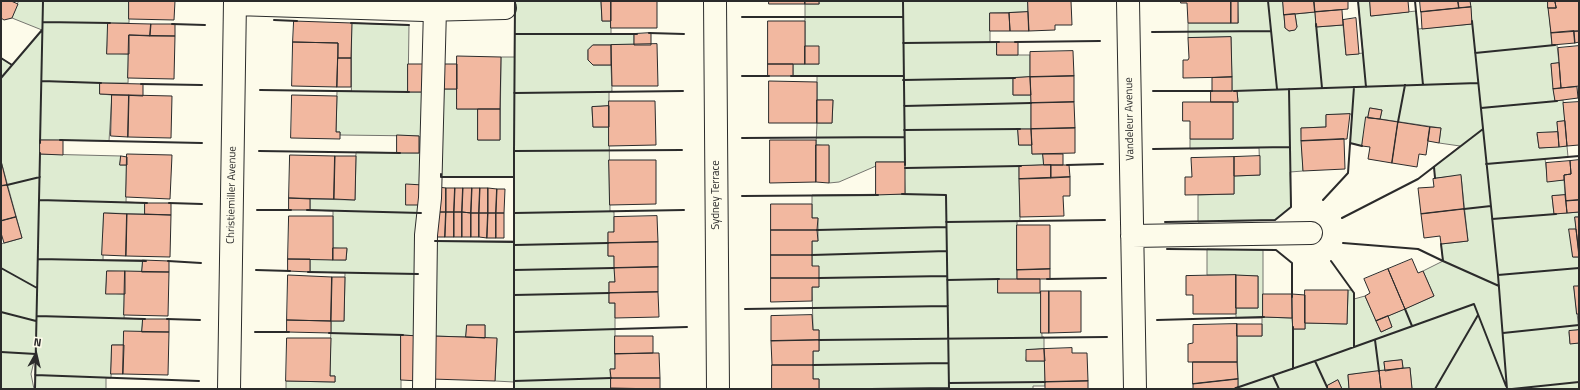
<!DOCTYPE html>
<style>
body{margin:0}
#map{position:relative;width:1580px;height:390px;overflow:hidden;background:#fdfbea;font-family:"Titillium Web",sans-serif}
canvas{display:block}
.frame{position:absolute;inset:0;border:2px solid #2b2b2b;pointer-events:none}
.north{position:absolute;left:16px;top:334px;width:40px;height:40px;-webkit-text-stroke:3px #fdfbea;paint-order:stroke;rotate:8deg;font-size:11px;font-weight:700;line-height:16px;text-align:center;color:#2b2b2b}
.north::after{content:'';display:block;margin:auto;width:14px;height:18px;background:#2b2b2b;clip-path:polygon(50% 0,100% 100%,50% 72%,0 100%)}
</style>
<div id="map">
<canvas width="1580" height="390"></canvas>
<div class="frame"></div>
<div class="north">N</div>
</div>
<script>
const ctx = document.querySelector('canvas').getContext('2d');
ctx.lineJoin = 'round';
function paint(path, color) {
  ctx.fillStyle = color;
  ctx.fill(path, 'evenodd');
}
function stroke(path, color, width, dash) {
  ctx.strokeStyle = color;
  ctx.lineWidth = width;
  ctx.lineCap = dash ? 'butt' : 'round';
  ctx.setLineDash(dash || []);
  ctx.stroke(path);
}
function write(font, color, halo, rows, align = 'center') {
  ctx.font = font + ' "Titillium Web",sans-serif';
  ctx.lineWidth = 3;
  ctx.setLineDash([]);
  ctx.textBaseline = 'middle';
  ctx.strokeStyle = halo;
  ctx.fillStyle = color;
  for (const [text, x, y, turn = 0] of rows) {
    ctx.save();
    ctx.translate(x, y);
    ctx.rotate((+turn || 0) * Math.PI / 180);
    ctx.textAlign = isNaN(turn) ? turn : align;
    if (halo) ctx.strokeText(text, 0, 0);
    ctx.fillText(text, 0, 0);
    ctx.restore();
  }
}
const green = new Path2D(`
 M19,1H129V23H109L107,53L129,54L128,83H100V94L112,95L109,141L40,140V154L121,156L120,165H127L126,202L145,203V214L104,213L103,260H143L142,272L107,271L106,293L125,294L124,318L143,319L142,332L124,345H112L111,378H106V389H35V357L31,374L34,389H1V244L22,238L1,161V58L12,65L42,30L12,18Z
 M515,1H601L602,21H611V34H634V45H593L588,50V60L593,65H611L612,91L609,92V106L592,107L593,127H609L610,211L614,212V232L608,233V256H614L615,282H609V303H615V369H610L611,388L614,389H514V382L495,381L497,339L485,338V325H467L466,337L432,336V241H514V177H441L442,89H457V109H478V140H500L501,57H514Z
 M819,1H1028V12L990,13V42H997V55H1030V77L1013,78V95H1031V129H1018L1019,145H1032V154H1043L1044,165L1019,166L1020,221H1017V279L1041,292L1042,337H1044V349L1027,350L1026,361H1045V386H1033V389H819V379H813V351H819V330H813L812,287H819L812,266V241H818V218H812V195L905,194L904,162H876V166L839,182L829,183V146L816,145L817,123H832L833,100H817V76H793V64H819L805,46V4H819Z
 M1238,1H1283L1285,28L1289,31L1294,30L1297,27L1295,14L1315,12L1316,27L1343,25L1346,55L1363,53L1358,1H1370L1371,16L1416,11L1418,29L1472,24L1470,1H1548L1552,45H1557L1559,63L1551,64L1555,101L1563,100L1565,121L1557,122L1558,132L1537,134L1539,148L1567,146L1568,157L1545,159L1548,181L1564,180L1565,195L1552,196L1554,214L1579,212V217H1575L1576,229L1570,230L1573,257H1579V286L1574,287L1579,330L1569,332L1570,343H1579V389H1412L1410,368H1403L1402,360L1384,362L1385,371L1348,375L1349,389H1342L1338,380L1327,386L1328,389H1232L1238,387L1237,336H1262V318H1236V308H1258V276L1207,275V249L1263,250V317L1292,318L1293,329H1305V323L1347,324L1348,290H1352L1354,293V299L1365,296L1381,332L1392,327L1388,316L1434,296L1423,271L1443,261L1441,244L1468,241L1461,176L1435,178L1434,167L1460,146L1439,143L1441,128L1380,119L1382,110L1370,108L1362,146L1350,143L1352,114L1326,115V127L1301,128L1303,171L1290,172L1291,207L1275,220L1198,222V195L1234,194V176L1260,175L1259,148L1190,149V139H1233V102H1238L1237,91H1232L1231,37L1188,38V23H1238Z
 M352,23L409,25L408,92H425L420,336L401,335V389H286V381L335,382V376H330L331,321H344L345,273L310,272V259L346,260L347,249L333,248V211L310,210V199L355,200L356,152L419,153V136L340,135V132H336L337,91H351Z`);
const building = new Path2D(`
 M1,1H11L18,4L12,18L4,20L1,18Z
 M129,1H175L174,20L129,19Z
 M588,1H611V21H602L601,1Z
 M611,1H657V28H611Z
 M769,1H805V4H769Z
 M805,1H819V4H805Z
 M1028,1H1071L1072,25H1055V30L1029,31Z
 M1181,1H1231V23H1188L1187,3H1181Z
 M1231,1H1238V23H1231Z
 M1283,1H1314L1315,12L1284,15Z
 M1314,1H1348V9L1315,12Z
 M1370,1H1408L1409,12L1371,16Z
 M1420,1H1458L1459,8L1421,12Z
 M1458,1H1470L1471,7L1459,8Z
 M1548,1H1555L1556,8H1548Z
 M1555,1H1579V31L1551,33L1548,8H1556Z
 M1471,7L1472,24L1422,29L1421,12Z
 M1342,10L1343,25L1316,27L1315,12Z
 M1028,12L1029,31H1010L1009,13Z
 M990,13H1009L1010,31H990Z
 M1295,14L1297,27L1295,30L1289,31L1285,28L1284,15Z
 M1356,18L1359,54L1346,55L1343,20Z
 M294,21L352,23L351,58H338V43L293,42Z
 M768,21H805V64H768Z
 M108,23L151,24L150,36L129,35V54H107Z
 M151,24H175V36H150Z
 M1574,31L1575,43L1552,45L1551,33Z
 M1574,31H1579V42L1575,43Z
 M651,33V45H634V34Z
 M129,35L175,36L174,79L128,78Z
 M1231,37L1232,77L1183,78V60H1188L1189,58L1188,38Z
 M293,42L338,43L337,87L292,86Z
 M997,42H1018V55H997Z
 M657,44L658,86H612L611,45Z
 M593,45H611V65H593L588,60V50Z
 M805,46H819V64H805Z
 M1579,46V86L1561,88L1558,48Z
 M1073,51L1074,76L1030,77V52Z
 M457,56L501,57L500,109H457Z
 M338,58H351V87H337Z
 M1559,63L1561,88L1553,89L1551,64Z
 M408,64H426L425,92H408Z
 M442,64H457V89H442Z
 M768,64H793V76H768Z
 M1074,76V102L1031,103L1030,77Z
 M1030,77L1031,95H1013V78Z
 M1232,77V91H1212V78Z
 M769,81L817,82V123H769Z
 M100,83L143,84V96L100,94Z
 M1577,87L1578,98L1555,101L1553,89Z
 M1211,91H1237L1238,102H1211Z
 M112,95H129L128,137L111,136Z
 M129,95L172,96L171,138L128,137Z
 M292,95L337,96L336,132H340V139L291,138Z
 M817,100H833L832,123H817Z
 M609,101H655L656,145L609,146Z
 M1074,102L1075,128L1031,129V103Z
 M1183,102H1233V139H1190V121H1183Z
 M1579,102V145L1567,146L1563,103Z
 M609,106V127H593L592,107Z
 M1370,108L1382,110L1380,119L1368,118Z
 M478,109H500V140H478Z
 M1350,114L1347,139L1301,141V128L1326,127V115Z
 M1366,117L1398,122L1392,163L1368,159L1370,147L1362,146Z
 M1565,121L1567,146L1559,147L1557,122Z
 M1398,122L1430,127L1426,155L1419,154L1417,167L1392,163Z
 M1430,127L1441,128L1439,143L1428,141Z
 M1075,128V153L1032,154L1031,129Z
 M1018,129H1031L1032,145H1019Z
 M1558,132L1559,147L1539,148L1537,133Z
 M397,135L419,136V153H397Z
 M1344,139L1345,169L1303,171L1301,141Z
 M40,140H63V155L40,154Z
 M770,140H816V182L770,183Z
 M816,145H829V183L816,182Z
 M127,154L172,155L170,199L126,197Z
 M1043,154H1063V165H1044Z
 M290,155L335,156L334,199L289,198Z
 M121,156L127,157V165H120Z
 M335,156H356L355,200L334,199Z
 M1260,156V175L1234,176V157Z
 M1234,157V194L1185,195V177H1192L1191,158Z
 M609,160H656V204L610,205Z
 M1579,160V200L1566,201L1564,175L1571,174L1570,161Z
 M1,161L7,185L1,186Z
 M1570,161L1571,174L1564,175V180L1547,182L1546,163Z
 M876,162H905V194L876,195Z
 M1051,165H1069L1070,177L1051,178Z
 M1051,165V178L1019,179V166Z
 M1461,175L1464,209L1421,214L1418,188L1434,187L1433,179Z
 M1070,177V196H1063L1064,216L1020,217L1019,179Z
 M406,184L423,185L422,205H406Z
 M7,185L16,217L1,221V186Z
 M438,187L446,188V212H437Z
 M446,188H455L454,212H446Z
 M455,188H463L462,212H454Z
 M463,188H472L471,213L462,212Z
 M472,188H480L479,213H471Z
 M480,188H488V213H479Z
 M488,188L497,189L496,213H488Z
 M497,189H505L504,213H496Z
 M1565,195L1567,213L1554,214L1552,196Z
 M289,198L310,199V210H289Z
 M1579,200V212L1567,213L1566,201Z
 M145,203H171V215L145,214Z
 M771,204H812V218H818L817,230H771Z
 M1464,209L1468,241L1441,244L1440,236L1424,238L1421,214Z
 M437,212H446L445,237H437Z
 M446,212H454V237H445Z
 M454,212H462V237H454Z
 M462,212L471,213V237H462Z
 M104,213L127,214L126,256L102,255Z
 M471,213H479V237H471Z
 M479,213H488L487,238L479,237Z
 M488,213H496V238H487Z
 M496,213H504V238H496Z
 M127,214L171,215L170,257L126,256Z
 M289,216H333V260L288,259Z
 M657,216L658,242L608,243V232H614V217Z
 M16,217L22,238L4,243L1,233V221Z
 M1575,217H1579V253L1576,229Z
 M1017,225H1050V269L1017,270Z
 M1569,229H1576L1579,257H1573Z
 M771,230H817L818,241H812V255H771Z
 M658,242V267L614,268V256H608V243Z
 M333,248H347L346,260H333Z
 M771,255H812V266H819V278H771Z
 M288,259H310V272L288,271Z
 M1412,259L1418,273L1423,271L1434,296L1405,309L1388,269Z
 M143,260L169,261V272H142Z
 M658,267V292L609,293V282H615L614,268Z
 M1050,269V279H1017V270Z
 M1388,269L1405,309L1376,321L1365,296L1370,293L1364,279Z
 M107,271H125V294H106Z
 M125,271L169,272L168,316L124,315Z
 M288,275L332,277L331,321L287,320Z
 M1236,275V314H1193V295H1186V276Z
 M1236,275L1258,276V308H1236Z
 M332,277H345L344,321H331Z
 M771,278H819V287H812V301L771,302Z
 M998,279H1040V293H998Z
 M1574,286H1579V314H1577Z
 M1305,290H1348L1347,324L1305,323Z
 M1041,291H1049V333H1041Z
 M1049,291H1081V332L1049,333Z
 M658,292L659,317L615,318V303H609V293Z
 M1263,294H1292V318L1263,317Z
 M1292,294L1305,295V329H1293Z
 M812,315L813,330H819V340L771,341V316Z
 M1388,316L1392,327L1381,332L1376,321Z
 M143,319H169V332H142Z
 M287,320L331,321V333L287,332Z
 M1237,324V362H1188V344L1193,343V325Z
 M1237,324H1262V336H1237Z
 M467,325H485V338L466,337Z
 M1579,330V343L1570,344L1569,331Z
 M124,331L169,332L168,375L123,374Z
 M401,335L420,336L419,381L401,380Z
 M432,336L497,338L495,381L431,379Z
 M615,336H653V353L615,354Z
 M287,338H331L330,376H335V382L286,381Z
 M819,340V351H813V365H772L771,341Z
 M112,345H124L123,374H111Z
 M1072,348V353H1087L1088,381L1045,382L1044,349Z
 M1044,349L1045,361H1026V350Z
 M653,353H659L660,378H611L610,369H615V354Z
 M1402,360L1403,368L1385,371L1384,362Z
 M1193,362H1237L1238,379L1193,384Z
 M772,365H813V379H819V389H772Z
 M1410,368L1412,389H1381L1379,371Z
 M1379,371L1381,389H1349L1348,375Z
 M611,378H660V389L611,388Z
 M1238,379V387L1232,389H1193V384Z
 M1338,380L1342,389H1328L1327,386Z
 M1088,381V389H1045V382Z`);
const minor = new Path2D(`
 M715,1L718,389
 M1128,1L1135,389
 M235,4L424,10L505,8
 M1132,236L1311,233
 M229,389L235,1
 M424,389L426,235L430,198L435,9`);
const wall = new Path2D(`
 M903,1L905,165
 M1268,1L1277,89
 M1358,1L1366,87
 M1415,1L1423,85
 M742,17H903
 M274,20L297,21
 M1472,21L1498,275L1507,389
 M43,22L110,23
 M351,23L409,25
 M172,24L205,25
 M1316,24L1322,88
 M1152,32L1271,31
 M649,33L684,34
 M515,34H637
 M1015,42L1100,41
 M903,43L999,42
 M1475,53L1555,45
 M1,58L12,65
 M742,76H769
 M791,76H903
 M1,78L42,30
 M903,80L1015,78
 M42,81L101,83
 M141,84L202,85
 M260,90L409,92
 M1153,91H1212
 M1234,91L1478,83
 M514,93L683,91
 M904,106L1031,103
 M1481,108L1557,101
 M1398,122L1405,85
 M904,130L1020,129
 M742,138L904,137
 M60,140L202,143
 M40,143L43,1
 M1350,143L1362,146
 M1153,149L1290,147
 M259,151L400,153
 M514,151L682,150
 M1486,164L1579,156
 M1067,165L1103,164
 M1434,167L1435,178
 M905,168L1021,166
 M441,174V177H514
 M7,185L40,177
 M902,194L946,195L949,389
 M742,196L878,195
 M39,200L147,203
 M1323,200L1348,173L1354,87
 M169,203L202,204
 M1464,209L1491,206
 M257,210H291
 M307,210L421,213
 M514,213L684,210
 M1342,218L1418,179L1483,129
 M1492,219L1556,214
 M946,222L1105,220
 M1165,222L1275,220L1291,207L1289,89
 M817,230L946,227
 M435,241L514,242
 M1343,243L1418,249L1443,261
 M1441,244L1443,261L1499,286
 M514,245L608,243
 M1167,249L1276,250L1292,263V297
 M812,255L947,251
 M38,259L146,261
 M168,261L201,263
 M1331,261L1354,293V347
 M1,268L37,288
 M256,270L290,271
 M514,270L614,268
 M308,272L418,274
 M1498,275L1579,268
 M819,278L947,276
 M1047,279L1106,278
 M947,280L999,279
 M514,295L609,293
 M745,309L948,306
 M1405,309L1412,326
 M1,312L36,321
 M37,316L145,319
 M167,319L200,320
 M1157,320L1264,317
 M1293,327V369
 M255,332H289
 M514,332L687,327
 M329,333L403,335
 M1503,333L1579,325
 M819,340L1107,337
 M1375,340L1379,371
 M1,352L36,354
 M1315,361L1327,387
 M813,365L948,363
 M35,375L199,381
 M1273,376L1279,389
 M514,381L611,378
 M949,383L1045,382
 M1236,388L1315,361L1474,304L1506,386
 M35,389L40,153
 M514,389V151L515,1
 M871,389L949,388
 M1435,389L1478,315
 M1512,389L1579,382`);
const streetNames = [
 ["Vandeleur Avenue",1130,119,-91],
 ["Christiemiller Avenue",232,195,-89],
 ["Sydney Terrace",716,195,-90]
];
paint(green, '#deebd1');
stroke(green, '#74746e', 1);
paint(building, '#f2b8a0');
stroke(building, '#2b2b2b', 1);
stroke(minor, '#2b2b2b', 24);
stroke(minor, '#fdfbea', 22);
stroke(wall, '#2b2b2b', 2);
write('11px', '#2b2b2b', '#fdfbea', streetNames);
</script>
